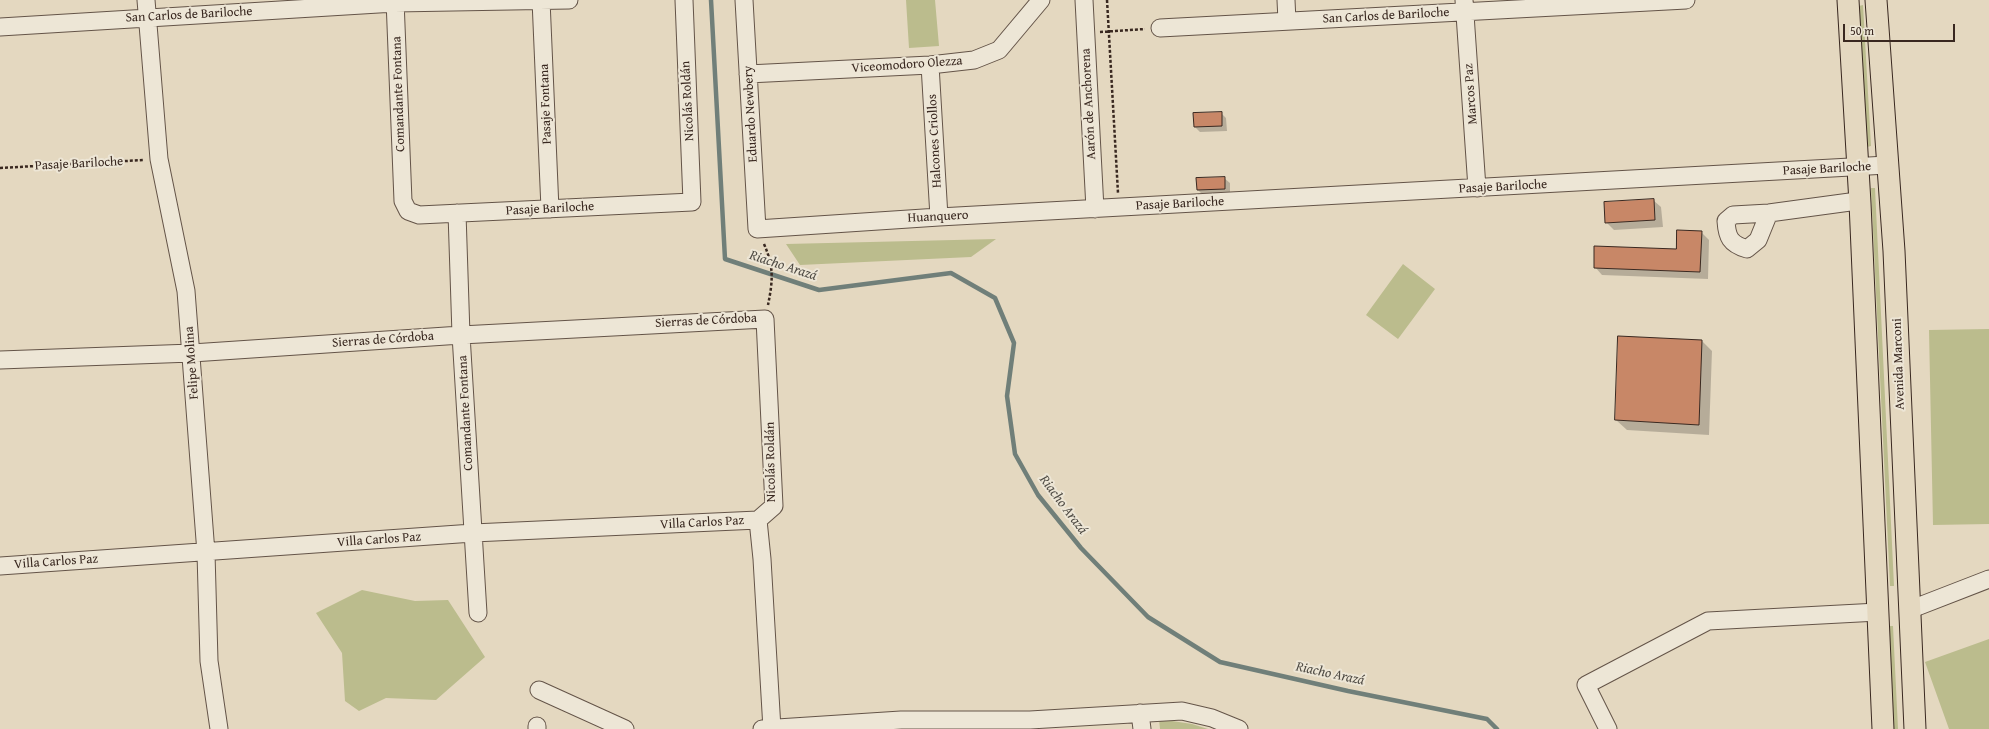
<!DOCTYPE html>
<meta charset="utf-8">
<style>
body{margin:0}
#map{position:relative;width:1989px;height:729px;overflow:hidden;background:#e4d8c0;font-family:"Gentium Book Plus",serif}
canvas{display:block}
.scale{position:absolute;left:1843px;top:24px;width:112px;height:18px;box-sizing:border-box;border:2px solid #392820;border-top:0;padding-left:5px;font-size:12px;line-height:14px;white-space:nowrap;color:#392820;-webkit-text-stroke:3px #ede6d6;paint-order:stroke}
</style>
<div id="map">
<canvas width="1989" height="729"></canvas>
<div class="scale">50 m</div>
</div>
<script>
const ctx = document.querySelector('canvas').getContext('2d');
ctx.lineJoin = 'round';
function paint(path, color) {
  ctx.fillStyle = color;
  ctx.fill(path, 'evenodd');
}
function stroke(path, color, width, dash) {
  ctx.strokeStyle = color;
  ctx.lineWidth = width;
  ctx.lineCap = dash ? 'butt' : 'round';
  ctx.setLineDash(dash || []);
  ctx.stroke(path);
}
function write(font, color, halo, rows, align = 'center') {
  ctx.font = font + ' "Gentium Book Plus",serif';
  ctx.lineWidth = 4;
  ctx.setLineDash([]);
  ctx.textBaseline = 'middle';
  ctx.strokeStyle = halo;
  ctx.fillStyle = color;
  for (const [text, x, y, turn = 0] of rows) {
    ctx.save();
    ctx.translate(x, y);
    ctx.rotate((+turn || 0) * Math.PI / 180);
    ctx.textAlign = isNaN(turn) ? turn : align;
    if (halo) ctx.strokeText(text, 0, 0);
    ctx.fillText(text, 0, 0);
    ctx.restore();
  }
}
const green = new Path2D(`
 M906,0H935L939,46L909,48Z
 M1863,5L1871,146L1867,147L1859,6Z
 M1871,188H1875L1894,586H1890Z
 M996,239L971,257L800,265L786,244Z
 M1403,264L1435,289L1398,339L1366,315Z
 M1989,329V524L1933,525L1929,330Z
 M362,590L415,601L448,600L485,657L436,700L386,698L359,711L345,701L342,653L316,613Z
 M1889,626H1893L1898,729H1894Z
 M1989,639V729H1949L1925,662Z
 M1159,719L1192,724L1208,729H1160Z`);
const shadow = new Path2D(`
 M1221,113L1226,118L1227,131L1200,132L1195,127Z
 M1224,178L1230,183V194L1203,195L1198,190Z
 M1653,200L1661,207L1663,227L1614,230L1606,222Z
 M1701,232L1709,240L1708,279L1602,275L1595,267L1677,250Z
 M1702,341L1712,351L1709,435L1627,430L1616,420Z`);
const stream = new Path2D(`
 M711,0L725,259L819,290L951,273L995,298L1014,343L1007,396L1015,454L1038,495L1081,548L1148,617L1220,662L1348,691L1487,719L1497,729`);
const building = new Path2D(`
 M1222,112V126L1194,127L1193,113Z
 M1225,177V189L1197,190L1196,178Z
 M1654,199L1655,220L1605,223L1604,202Z
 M1677,230L1702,231L1700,272L1594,268V246L1676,249Z
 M1618,336L1702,340L1699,425L1615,420Z`);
const path = new Path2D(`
 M1107,0L1118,193
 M1100,32L1145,29
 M0,168L144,160
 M764,244C774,267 773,280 768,305`);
const minor = new Path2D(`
 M146,0L159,159L186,291L206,553L209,661L219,729
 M395,0L403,201L408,211L419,215L692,202L684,0
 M541,0L550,209
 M744,0L757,229L939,217L1887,165
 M1084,0L1095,209
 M1286,0L1287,21
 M1464,0L1477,188
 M0,27L395,3L569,0
 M1160,28L1686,0
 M930,65L939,217
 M748,74L930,65L974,60L999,50L1041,0
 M457,213L461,335L478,613
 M1769,213L1758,240L1747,249C1730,244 1727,237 1726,221L1733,215L1769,213L1850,202L1860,203
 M0,360L192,353L461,335L765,319L774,506L758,520L762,559L772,729
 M0,566L473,533L758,520
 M1909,610L1989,579
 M539,690L625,729
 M1140,713L1142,729
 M537,726V729
 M762,729L901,720H1030L1182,711L1212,718L1239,729
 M1608,729L1586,685L1708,621L1878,612`);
const major = new Path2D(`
 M1848,0L1860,203L1883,729
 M1876,0L1894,251L1915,729`);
const streetNames = [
 ["San Carlos de Bariloche",189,15,-3],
 ["San Carlos de Bariloche",1386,16,-3],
 ["Viceomodoro Olezza",907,65,-4],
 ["Comandante Fontana",399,94,-92],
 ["Marcos Paz",1471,94,-94],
 ["Nicolás Roldán",688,101,-93],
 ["Pasaje Fontana",546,104,-92],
 ["Aarón de Anchorena",1089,104,-93],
 ["Eduardo Newbery",751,114,-93],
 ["Halcones Criollos",935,141,-93],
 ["Pasaje Bariloche",79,164,-3],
 ["Pasaje Bariloche",1827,169,-3],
 ["Pasaje Bariloche",1503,187,-3],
 ["Pasaje Bariloche",1180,204,-3],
 ["Pasaje Bariloche",550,209,-3],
 ["Huanquero",938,217,-3],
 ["Sierras de Córdoba",706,321,-3],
 ["Sierras de Córdoba",383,340,-4],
 ["Felipe Molina",192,363,-94],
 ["Avenida Marconi",1899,364,-92],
 ["Comandante Fontana",466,413,-93],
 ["Nicolás Roldán",771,462,-91],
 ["Villa Carlos Paz",702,523,-3],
 ["Villa Carlos Paz",379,540,-4],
 ["Villa Carlos Paz",56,562,-4]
];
const waterNames = [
 ["Riacho Arazá",783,266,18],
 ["Riacho Arazá",1063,505,53],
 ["Riacho Arazá",1330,674,12]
];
paint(green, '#bbbc8d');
paint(shadow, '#0003');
stroke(stream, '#707f79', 4.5);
paint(building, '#c88767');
stroke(building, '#392820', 1);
stroke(minor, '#645448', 19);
stroke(major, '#392820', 23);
stroke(path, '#392820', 2.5, [3, 2]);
stroke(minor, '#ede6d6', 17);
stroke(major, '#e4d8c0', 21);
write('13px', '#392820', '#ede6d6', streetNames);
write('italic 14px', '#504c45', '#ede6d6', waterNames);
</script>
